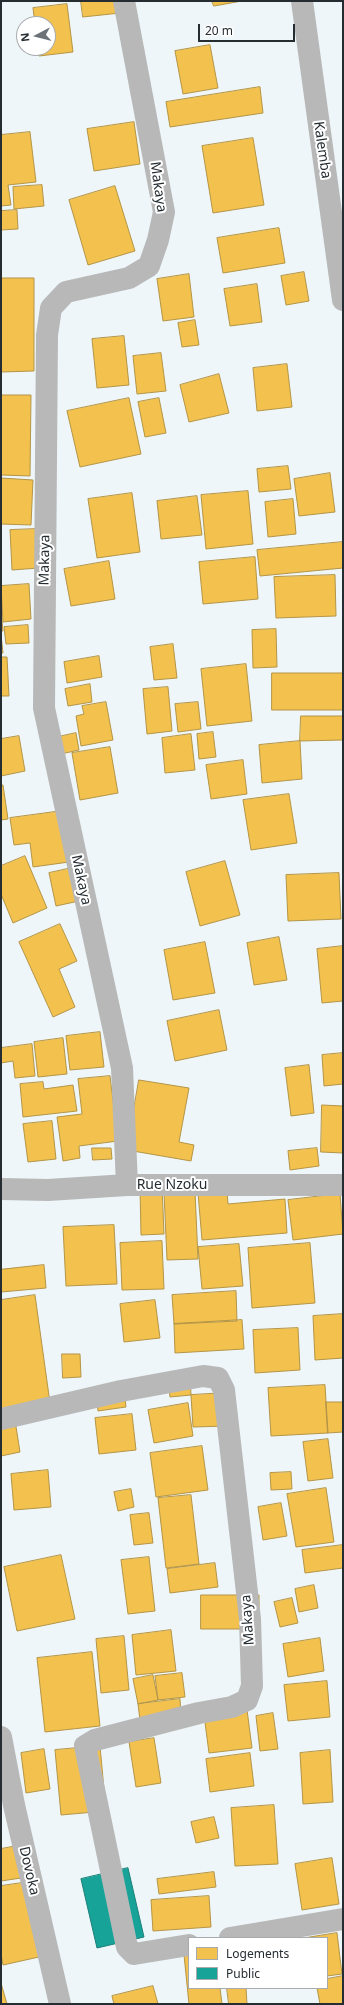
<!DOCTYPE html>
<style>
body{margin:0}
#map{position:relative;width:344px;height:2005px;overflow:hidden;background:#eef6f9;font-family:"Noto Sans",sans-serif}
canvas{display:block}
.frame{position:absolute;inset:0;border:2px solid #252d32;pointer-events:none}
.legend{position:absolute;left:188px;top:1937px;width:140px;height:52px;box-sizing:border-box;background:#fff;border:1px solid #a8abad;margin:0;padding:5px 7px;list-style:none;font-size:12px;color:#252d32}
.legend li{display:flex;align-items:center;gap:8px;height:20px}
.legend b{width:20px;border:1px solid #a8abad}
.north{position:absolute;left:16px;top:16px;width:40px;height:40px;box-sizing:border-box;background:#fff;border:1px solid #a8abad;border-radius:50%;rotate:263deg;font-size:11px;font-weight:700;line-height:16px;text-align:center;color:#252d32}
.north::after{content:'';display:block;margin:auto;width:14px;height:18px;background:#6b7378;clip-path:polygon(50% 0,100% 100%,50% 72%,0 100%)}
.scale{position:absolute;left:198px;top:24px;width:97px;height:18px;box-sizing:border-box;border:2px solid #252d32;border-top:0;padding-left:5px;font-size:12px;line-height:14px;white-space:nowrap;color:#252d32;-webkit-text-stroke:3px #fff;paint-order:stroke}
</style>
<div id="map">
<canvas width="344" height="2005"></canvas>
<div class="frame"></div>
<ul class="legend">
<li><b style="height:11px;background:#f2c14e"></b>Logements</li>
<li><b style="height:11px;background:#17a398"></b>Public</li>
</ul>
<div class="north">N</div>
<div class="scale">20 m</div>
</div>
<script>
const ctx = document.querySelector('canvas').getContext('2d');
ctx.lineJoin = 'round';
function paint(path, color) {
  ctx.fillStyle = color;
  ctx.fill(path, 'evenodd');
}
function stroke(path, color, width, dash) {
  ctx.strokeStyle = color;
  ctx.lineWidth = width;
  ctx.lineCap = dash ? 'butt' : 'round';
  ctx.setLineDash(dash || []);
  ctx.stroke(path);
}
function write(font, color, halo, rows, align = 'center') {
  ctx.font = font + ' "Noto Sans",sans-serif';
  ctx.lineWidth = 4;
  ctx.setLineDash([]);
  ctx.textBaseline = 'middle';
  ctx.strokeStyle = halo;
  ctx.fillStyle = color;
  for (const [text, x, y, turn = 0] of rows) {
    ctx.save();
    ctx.translate(x, y);
    ctx.rotate((+turn || 0) * Math.PI / 180);
    ctx.textAlign = isNaN(turn) ? turn : align;
    if (halo) ctx.strokeText(text, 0, 0);
    ctx.fillText(text, 0, 0);
    ctx.restore();
  }
}
const homes = new Path2D(`
 M81,1H118L120,13L83,17Z
 M212,1H242L214,6Z
 M67,4L73,52L39,56L38,48H48V24H35L33,8Z
 M210,45L218,88L183,94L175,51Z
 M260,87L263,113L170,127L166,102Z
 M134,122L140,164L94,171L87,129Z
 M30,132L36,182L8,185L11,205L1,206V135Z
 M253,138L264,205L213,213L202,146Z
 M42,185L44,206L14,209L13,187Z
 M115,186L135,251L88,265L69,200Z
 M17,210L18,229L1,230V211Z
 M279,228L285,263L223,273L217,238Z
 M304,272L309,301L286,305L281,276Z
 M189,274L194,317L163,321L157,279Z
 M1,278H34V371L1,372Z
 M257,284L262,322L230,326L224,289Z
 M195,320L199,345L182,347L178,323Z
 M124,336L129,385L97,388L92,339Z
 M161,353L166,391L137,394L133,356Z
 M287,364L292,407L257,411L253,368Z
 M219,374L229,413L189,422L180,385Z
 M1,395H31L30,476L1,475Z
 M129,398L141,454L80,467L67,411Z
 M159,398L166,433L145,437L138,402Z
 M288,466L291,489L259,492L257,469Z
 M330,473L335,512L299,516L294,479Z
 M1,478L33,480L31,525L1,524Z
 M248,491L253,544L206,549L201,495Z
 M132,493L140,552L97,558L88,499Z
 M197,496L202,535L161,539L157,501Z
 M293,499L296,534L268,537L265,502Z
 M36,529L39,568L12,570L10,530Z
 M343,542V568L260,576L257,550Z
 M255,557L258,599L203,604L199,562Z
 M109,561L115,599L71,606L64,569Z
 M335,575L336,616L276,618L274,577Z
 M29,584L31,619L3,622L1,586Z
 M1,610L3,631H1Z
 M28,625L29,643L6,644L4,627Z
 M276,629L277,667L253,668L252,630Z
 M1,635L3,653H1Z
 M173,644L177,678L154,680L150,647Z
 M99,656L102,677L67,683L64,662Z
 M1,657H7L9,696H1Z
 M246,664L252,721L207,726L201,669Z
 M272,673H343V710H272Z
 M90,684L92,702L68,706L65,689Z
 M168,687L172,731L147,734L143,689Z
 M106,702L113,740L81,746L76,716L84,714L82,706Z
 M198,702L201,729L178,732L175,704Z
 M301,716H343V740L300,741Z
 M213,732L216,757L199,759L197,734Z
 M76,733L79,750L61,754L58,737Z
 M191,734L195,770L165,773L162,738Z
 M19,736L25,771L1,776V739Z
 M300,741L302,779L262,783L259,745Z
 M110,747L118,793L80,800L72,753Z
 M243,760L247,794L211,799L206,765Z
 M1,785H3L8,819L1,820Z
 M289,794L297,843L251,850L243,800Z
 M62,811L69,862L33,867L30,843L14,845L10,818Z
 M25,856L47,908L13,923L1,894V866Z
 M225,861L240,915L200,926L186,872Z
 M72,868L79,901L56,906L49,873Z
 M339,873L341,919L288,921L286,875Z
 M60,924L77,961L59,969L75,1007L53,1017L19,942Z
 M279,937L287,980L254,985L247,943Z
 M205,942L215,993L173,1000L164,950Z
 M343,946V1001L322,1003L317,949Z
 M219,1010L227,1050L175,1061L167,1021Z
 M100,1032L104,1067L70,1070L66,1036Z
 M63,1038L67,1074L38,1077L34,1042Z
 M32,1044L35,1076L15,1078L13,1061L1,1063V1048Z
 M343,1053V1084L324,1086L322,1055Z
 M309,1065L314,1113L291,1116L285,1068Z
 M110,1076L118,1141L79,1146L80,1158L63,1161L57,1117L82,1114L78,1079Z
 M139,1080L189,1088L179,1142L194,1145L191,1161L127,1150Z
 M43,1082L44,1089L73,1085L77,1111L23,1117L20,1084Z
 M322,1105L343,1106V1153L321,1152Z
 M52,1121L56,1159L28,1162L23,1124Z
 M92,1148H111L112,1159L93,1160Z
 M317,1148L319,1166L290,1170L288,1151Z
 M162,1186L164,1234L141,1235L140,1188Z
 M195,1191L198,1259L167,1260L164,1192Z
 M227,1191L228,1204L285,1199L287,1233L202,1240L198,1193Z
 M340,1194L343,1234L293,1240L288,1200Z
 M114,1225L117,1284L66,1286L63,1227Z
 M162,1241L164,1289L122,1290L120,1243Z
 M310,1243L315,1303L252,1308L248,1248Z
 M239,1244L243,1286L202,1289L198,1247Z
 M44,1265L46,1288L1,1292V1266V1269Z
 M236,1291L237,1321L174,1324L172,1295Z
 M35,1295L50,1403L1,1410V1300Z
 M155,1300L160,1338L124,1342L120,1304Z
 M343,1314V1358L315,1360L313,1316Z
 M242,1320L244,1349L175,1353L174,1324Z
 M298,1328L300,1370L255,1373L253,1330Z
 M62,1354H80L81,1377L63,1378Z
 M190,1375L191,1395L170,1397L168,1377Z
 M325,1385L328,1433L271,1436L268,1388Z
 M124,1388L126,1407L98,1411L96,1392Z
 M226,1393L228,1426L193,1427L191,1395Z
 M326,1402H343V1432L328,1433Z
 M188,1403L193,1436L154,1443L148,1410Z
 M14,1414L20,1452L1,1456V1416Z
 M132,1414L136,1450L99,1454L95,1418Z
 M328,1439L333,1478L308,1481L303,1442Z
 M202,1446L208,1490L156,1497L150,1453Z
 M48,1470L51,1507L14,1510L11,1474Z
 M291,1472L292,1489L271,1490L270,1473Z
 M326,1488L334,1542L296,1547L287,1494Z
 M131,1489L134,1507L118,1511L114,1492Z
 M191,1495L199,1564L166,1568L158,1498Z
 M281,1503L287,1536L263,1540L258,1507Z
 M149,1513L153,1543L134,1545L130,1515Z
 M343,1545V1568L305,1573L302,1550Z
 M61,1555L75,1619L17,1631L4,1567Z
 M149,1557L155,1611L128,1614L121,1560Z
 M215,1563L218,1587L170,1593L167,1569Z
 M314,1585L318,1608L299,1612L295,1589Z
 M201,1595H259V1629H201Z
 M292,1598L298,1623L280,1627L274,1602Z
 M171,1630L176,1671L136,1675L132,1635Z
 M124,1636L129,1690L101,1693L96,1639Z
 M320,1638L324,1671L288,1677L283,1644Z
 M92,1652L100,1726L45,1732L37,1658Z
 M182,1673L185,1697L158,1700L155,1676Z
 M153,1675L158,1700L138,1704L133,1679Z
 M327,1681L330,1717L288,1721L284,1685Z
 M180,1699L181,1714L140,1720L138,1704Z
 M246,1702L252,1748L209,1753L203,1707Z
 M273,1713L278,1749L260,1751L256,1716Z
 M154,1738L161,1783L136,1787L129,1742Z
 M100,1746L106,1811L61,1815L55,1750Z
 M44,1749L50,1789L26,1793L21,1753Z
 M330,1750L333,1802L303,1804L300,1753Z
 M250,1753L254,1786L210,1792L206,1759Z
 M274,1805L278,1864L235,1866L231,1808Z
 M214,1817L219,1838L196,1843L191,1822Z
 M17,1846L21,1878L1,1881V1849Z
 M332,1858L339,1904L302,1910L295,1864Z
 M214,1872L216,1887L159,1894L157,1879Z
 M22,1883L39,1957L3,1965L1,1954V1886Z
 M209,1896L211,1927L153,1931L151,1900Z
 M337,1933L342,1974L327,1976V1938H304Z
 M189,1954V1988H220L222,2004H189L184,1955Z
 M343,1976V2004H320L317,1988H327V1979Z
 M1,1983L7,2004H1Z
 M153,1986L158,2004H114L112,1996Z
 M227,1988H246L247,2004H229Z`);
const public = new Path2D(`
 M128,1868L144,1937L97,1948L81,1879Z`);
const minor = new Path2D(`
 M124,1L164,212L158,240L149,266L129,278L66,292L51,308L47,335L44,708L122,1068L127,1185
 M302,1L343,300
 M1,1189L48,1190L127,1185H343
 M1,1419L121,1391L203,1376L218,1378L224,1390L250,1619L252,1686L247,1700L232,1707L199,1713L95,1740L85,1746L127,1947L134,1954L189,1945
 M1,1737L14,1805L60,2004
 M230,1938L343,1919`);
const streetNames = [
 ["Kalemba",322,150,82],
 ["Makaya",158,187,82],
 ["Makaya",45,560,-89],
 ["Makaya",81,880,78],
 ["Rue Nzoku",172,1185],
 ["Makaya",248,1620,-94],
 ["Dovoka",29,1871,77]
];
paint(homes, '#f2c14e');
stroke(homes, '#b49546', 1);
paint(public, '#17a398');
stroke(public, '#1b8079', 1);
stroke(minor, '#b8b8b8', 22);
write('14px', '#252d32', '#fff', streetNames);
</script>
